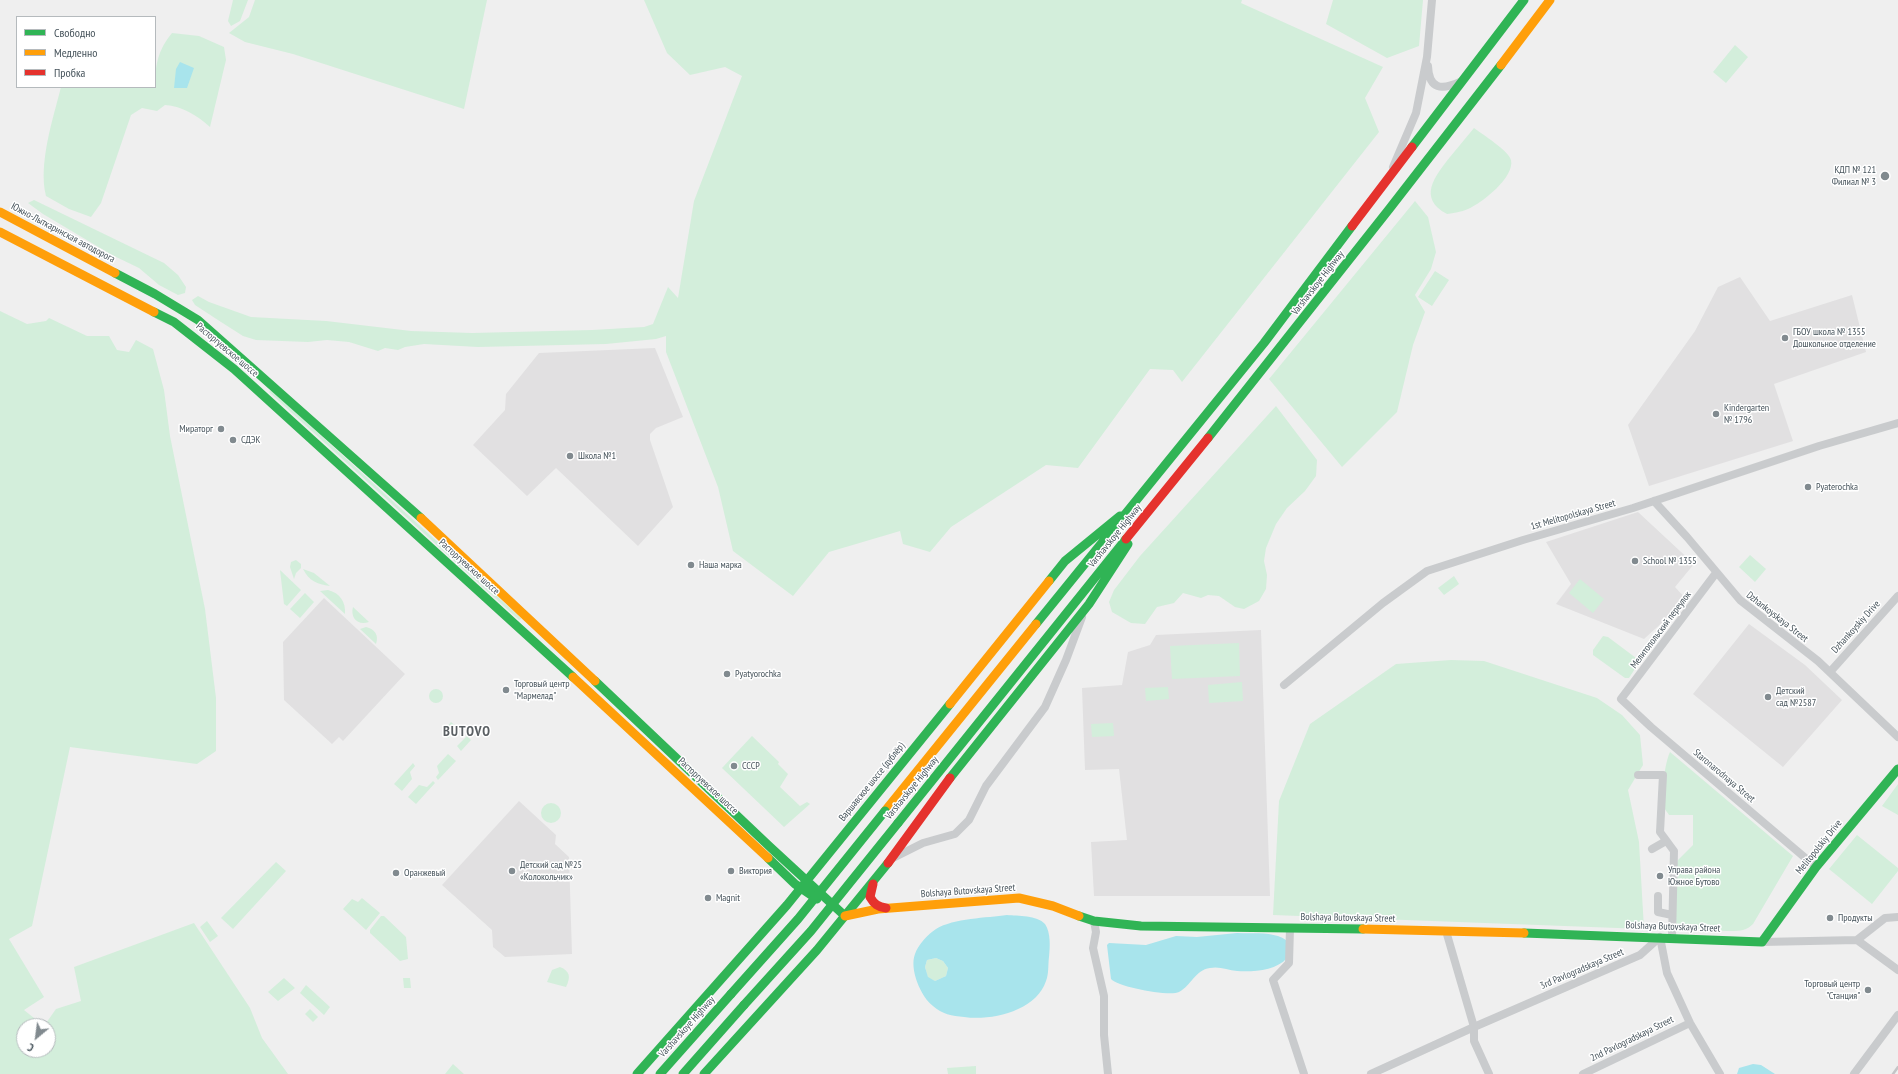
<!DOCTYPE html>
<meta charset="utf-8">
<style>
body{margin:0}
#map{position:relative;width:1898px;height:1074px;overflow:hidden;background:#efefef;font-family:"PT Sans Narrow",sans-serif}
canvas{display:block}
.legend{position:absolute;left:16px;top:16px;width:140px;height:72px;box-sizing:border-box;background:#fff;border:1px solid #b5babd;margin:0;padding:5px 7px;list-style:none;font-size:12px;color:#46535b}
.legend li{display:flex;align-items:center;gap:8px;height:20px}
.legend b{width:20px;border:1px solid #b5babd}
.north{position:absolute;left:16px;top:1018px;width:40px;height:40px;box-sizing:border-box;background:#fff;border:1px solid #b5babd;border-radius:50%;rotate:209deg;font-size:11px;font-weight:700;line-height:16px;text-align:center;color:#46535b}
.north::after{content:'';display:block;margin:auto;width:14px;height:18px;background:#818a8f;clip-path:polygon(50% 0,100% 100%,50% 72%,0 100%)}
</style>
<div id="map">
<canvas width="1898" height="1074"></canvas>
<ul class="legend">
<li><b style="height:5px;background:#30b455"></b>Свободно</li>
<li><b style="height:5px;background:#ff9f0a"></b>Медленно</li>
<li><b style="height:5px;background:#e5322d"></b>Пробка</li>
</ul>
<div class="north">С</div>
</div>
<script>
const ctx = document.querySelector('canvas').getContext('2d');
ctx.lineJoin = 'round';
function paint(path, color) {
  ctx.fillStyle = color;
  ctx.fill(path, 'evenodd');
}
function stroke(path, color, width, dash) {
  ctx.strokeStyle = color;
  ctx.lineWidth = width;
  ctx.lineCap = dash ? 'butt' : 'round';
  ctx.setLineDash(dash || []);
  ctx.stroke(path);
}
function write(font, color, halo, rows, align = 'center') {
  ctx.font = font + ' "PT Sans Narrow",sans-serif';
  ctx.lineWidth = 3;
  ctx.setLineDash([]);
  ctx.textBaseline = 'middle';
  ctx.strokeStyle = halo;
  ctx.fillStyle = color;
  for (const [text, x, y, turn = 0] of rows) {
    ctx.save();
    ctx.translate(x, y);
    ctx.rotate((+turn || 0) * Math.PI / 180);
    ctx.textAlign = isNaN(turn) ? turn : align;
    if (halo) ctx.strokeText(text, 0, 0);
    ctx.fillText(text, 0, 0);
    ctx.restore();
  }
}
const education = new Path2D(`
 M1740,277L1770,321L1852,295L1866,352L1774,384L1793,441L1649,486L1628,425L1695,331L1718,287Z
 M655,348L683,417L656,428L650,434V440L673,507L638,546L556,468L527,496L473,445L505,410L506,394L539,353Z
 M1638,512L1694,564L1675,587L1687,600L1644,639L1556,604L1571,584L1546,542Z
 M324,598L405,674L343,741L339,737L332,744L284,700L283,642Z
 M1749,624L1805,665L1842,700L1783,767L1693,694Z
 M1261,630L1270,896H1094L1091,842L1127,840L1119,769L1085,770L1082,688L1122,685L1128,652L1150,645L1156,635Z
 M519,801L556,835L555,844L569,857L572,954L505,957L493,947L492,930L442,885Z`);
const green = new Path2D(`
 M233,0H248L240,21L231,26L228,21Z
 M255,0H487L464,109L293,54L245,42L229,33L249,17Z
 M644,0H1242L1241,3L1383,67L1365,98L1379,132L1182,382L1173,370L1150,369L1078,468L1046,465L951,527L930,552L903,544L900,531L829,552L793,596L733,551L718,487L666,352V336L656,339L606,344L478,347L424,344L405,347L398,350L385,348L378,351L349,342L327,340L308,342L256,340L243,336L221,322L195,305L192,300L198,296L209,302L251,317L326,321L411,331L472,333L592,330L644,327L653,324L668,287L678,298L694,201L742,76L725,67L690,75L667,53Z
 M1333,0H1423L1419,46L1387,58L1326,24Z
 M172,33L199,36L224,47L226,60L210,127C198,116 182,106 165,105L157,111L142,108L131,115L101,203L91,217L69,209L46,196C38,164 53,119 61,87H155C155,65 158,50 172,33Z
 M1735,45L1748,57L1726,83L1713,72Z
 M1474,128C1482,134 1509,151 1511,160C1515,177 1482,203 1468,209C1461,212 1454,213 1447,214C1417,198 1435,176 1450,157C1458,147 1466,138 1474,128Z
 M34,200L164,263L178,275L186,287L185,293L178,295L159,285L139,268L112,255L43,214L28,203Z
 M1415,201L1428,217L1436,252L1431,269L1415,295L1425,312L1413,345L1397,412L1342,467L1269,379Z
 M1435,271L1449,280L1432,306L1418,297Z
 M0,311L27,324L46,321L49,318L87,336H109L117,350L129,352L136,340L153,349L164,390L170,436L205,609L216,698V751L197,764L70,747L32,926L9,939L44,997L24,1010L44,1026L56,1009L81,1001L74,967L194,923L250,1008L262,1038L288,1074H0ZM24,1026H48V1050H24Z
 M271,390L521,618V619L519,620L269,392Z
 M1276,406L1317,460L1316,476L1305,491L1287,508L1276,524L1266,548L1264,561L1267,575L1266,589L1259,601L1244,609L1235,607L1219,596L1208,595L1201,598L1183,593L1174,603L1157,607L1145,624L1131,623L1112,612L1109,602L1114,590L1140,556Z
 M1750,555L1766,569L1755,582L1739,567Z
 M296,560L301,564V568L296,573L294,579L290,567L291,562Z
 M303,569L314,573L330,586C317,584 309,581 303,569Z
 M280,570L301,590L287,606L284,604Z
 M1454,576L1459,584L1444,595L1438,588Z
 M1580,579L1604,599L1593,613L1569,593Z
 M328,590C340,593 346,602 345,614L320,591Z
 M305,593L314,602L300,618L290,609Z
 M353,607L369,622C358,626 350,618 353,607Z
 M366,627C375,629 379,635 376,644L360,629Z
 M1603,636L1608,637L1640,661L1629,678H1625L1593,655V650Z
 M1239,643L1240,676L1172,679L1170,646Z
 M1451,660L1484,661L1597,698L1622,715L1640,735L1643,765L1628,790L1639,842L1644,929L1273,915L1279,801L1310,724L1396,664Z
 M1242,682L1243,701L1209,703L1208,685Z
 M1168,687L1169,699L1146,701L1145,688Z
 M429 696a7 7 0 1 1 14 0a7 7 0 1 1-14 0Z
 M451,722L458,728L448,738L442,733Z
 M1113,723L1114,736L1092,737L1091,724Z
 M467,736L471,740L461,751L457,746Z
 M752,736L779,762L778,764L788,774L780,787L800,806L807,802L810,804L784,827L722,768Z
 M1670,752L1793,856L1753,924C1750,927 1747,929 1743,930C1731,933 1685,929 1675,923V868L1678,860L1693,845V815H1669C1668,813 1665,810 1664,807C1660,798 1665,762 1670,752Z
 M448,754L456,761L438,780L436,777L439,773L437,766Z
 M413,763L415,766L410,772L412,779L402,791L394,784Z
 M433,781L435,783L416,804L408,797L419,785L427,787Z
 M1898,784V815L1882,806Z
 M541 813a10 10 0 1 1 20 0a10 10 0 1 1-20 0Z
 M1857,835L1898,868V871L1872,904L1829,869Z
 M276,862L286,871L233,929L221,918Z
 M362,898L380,913L366,930L343,909L352,899L358,902Z
 M381,916H384L406,937L408,959L400,961L370,933V930Z
 M207,921L218,936L210,942L200,927Z
 M936,958L943,961L948,968L946,976L935,981L928,978L925,967L927,960Z
 M560,967C570,971 571,977 566,987L547,982L552,970Z
 M284,978L295,988L278,1001L268,992Z
 M403,978H410L411,988H404Z
 M306,985L330,1007L324,1015L300,993Z
 M310,1009L318,1017L313,1022L305,1014Z
 M453,1064L464,1074H445Z
 M976,1066V1074H948L947,1068Z`);
const water = new Path2D(`
 M180,62L194,68L187,88H174L176,69Z
 M1007,915C1018,916 1037,915 1045,924C1051,933 1050,947 1049,957C1048,964 1049,974 1046,981C1036,1011 992,1021 964,1017C952,1016 942,1014 933,1006C921,997 909,969 915,954C918,945 928,934 936,929C954,918 987,918 1007,915ZM936,958L943,961L948,968L946,976L935,981L928,977L925,967L927,960Z
 M1237,933C1252,934 1273,931 1286,940L1287,958C1276,971 1252,972 1237,971C1228,970 1219,966 1210,968C1195,970 1191,986 1179,992C1170,997 1118,987 1111,979L1107,945L1109,943L1146,945L1176,936L1197,937Z
 M1753,1064L1761,1065L1775,1074H1737L1739,1068Z`);
const street = new Path2D(`
 M1428,66C1429,90 1442,90 1460,82
 M1393,167L1416,113L1427,57L1432,0
 M1654,501L1687,537L1740,600L1818,661L1898,737
 M1716,573L1621,699L1651,727L1816,867
 M1830,672L1898,596
 M1284,685L1383,603L1427,571L1523,540L1633,508L1819,446L1898,423
 M1638,775H1663L1660,832L1674,851L1672,938
 M1652,849L1666,841
 M893,858L923,843L955,834L969,820L986,786L1045,707L1066,660L1082,617
 M1658,896V912L1672,915
 M1094,921L1096,932L1093,948L1104,996V1035L1108,1074
 M1290,928L1289,963L1273,980L1304,1074
 M1446,931L1474,1027V1041L1489,1074
 M1857,940L1898,970
 M1857,940L1885,918L1898,917
 M1762,942L1857,940
 M1371,1074L1474,1027L1640,955L1660,937L1667,973L1690,1023L1720,1074
 M1583,1074L1690,1023
 M1854,1074L1898,1015`);
const fast = new Path2D(`
 M1412,147L1524,0
 M115,273L155,294L198,320L421,518
 M154,312L174,322L234,369L573,677
 M1208,438L1390,208L1501,65
 M1049,581L1065,561L1120,516
 M1036,624L1264,343L1352,226
 M595,681L769,846L845,916
 M950,778L1089,604L1128,544
 M898,823L1126,539
 M768,858L795,884L817,899
 M1079,916L1094,921L1141,926L1363,929
 M1524,933L1762,942L1816,867L1898,769
 M637,1074L787,905L950,704
 M660,1074L731,994
 M683,1074L744,1005
 M704,1074L817,950L888,863`);
const slow = new Path2D(`
 M1501,65L1550,0
 M0,212L115,273
 M0,232L154,312
 M421,518L595,681
 M573,677L768,858
 M950,704L1049,581
 M885,811L1036,624
 M845,916L878,909L1019,898L1053,906L1079,916
 M1363,929L1524,933`);
const jam = new Path2D(`
 M1352,226L1412,147
 M1126,539L1208,438
 M888,863L950,778
 M873,884L870,897C874,904 878,907 886,908`);
const rail = new Path2D(`
 M1893,1074L1898,1067`);
const fastBridge = new Path2D(`
 M731,994L798,919L885,811
 M744,1005L811,931L898,823`);
const markers = [
 [1885,176,5,"#818a8f"],
 [1785,338,4,"#818a8f"],
 [1716,414,4,"#818a8f"],
 [221,429,4,"#818a8f"],
 [233,440,4,"#818a8f"],
 [570,456,4,"#818a8f"],
 [1808,487,4,"#818a8f"],
 [1635,561,4,"#818a8f"],
 [691,565,4,"#818a8f"],
 [727,674,4,"#818a8f"],
 [506,690,4,"#818a8f"],
 [1768,697,4,"#818a8f"],
 [734,766,4,"#818a8f"],
 [512,871,4,"#818a8f"],
 [731,871,4,"#818a8f"],
 [396,873,4,"#818a8f"],
 [1660,876,4,"#818a8f"],
 [708,898,4,"#818a8f"],
 [1830,918,4,"#818a8f"],
 [1868,990,4,"#818a8f"]
];
const poiNames = [
 ["КДП № 121",1876,170,"right"],
 ["Филиал № 3",1876,182,"right"],
 ["ГБОУ школа № 1355",1793,332],
 ["Дошкольное отделение",1793,344],
 ["Kindergarten",1724,408],
 ["№ 1796",1724,420],
 ["Мираторг",213,429,"right"],
 ["СДЭК",241,440],
 ["Школа №1",578,456],
 ["Pyaterochka",1816,487],
 ["School № 1355",1643,561],
 ["Наша марка",699,565],
 ["Pyatyorochka",735,674],
 ["Торговый центр",514,684],
 ["\"Мармелад\"",514,696],
 ["Детский",1776,691],
 ["сад №2587",1776,703],
 ["СССР",742,766],
 ["Детский сад №25",520,865],
 ["«Колокольчик»",520,877],
 ["Управа района",1668,870],
 ["Южное Бутово",1668,882],
 ["Виктория",739,871],
 ["Оранжевый",404,873],
 ["Magnit",716,898],
 ["Продукты",1838,918],
 ["Торговый центр",1860,984,"right"],
 ["\"Станция\"",1860,996,"right"]
];
const streetNames = [
 ["Южно-Лыткаринская автодорога",63,233,28],
 ["Varshavskoye Highway",1318,283,-52],
 ["Расторгуевское шоссе",227,350,40],
 ["1st Melitopolskaya Street",1573,515,-16],
 ["Varshavskoye Highway",1115,536,-51],
 ["Расторгуевское шоссе",469,567,42],
 ["Dzhankoyskaya Street",1777,617,38],
 ["Dzhankoyskiy Drive",1856,627,-48],
 ["Мелитопольский переулок",1661,630,-53],
 ["Staronarodnaya Street",1724,776,40],
 ["Варшавское шоссе (дублёр)",872,782,-51],
 ["Расторгуевское шоссе",708,786,43],
 ["Varshavskoye Highway",912,788,-51],
 ["Melitopolskiy Drive",1819,847,-51],
 ["Bolshaya Butovskaya Street",968,891,-4],
 ["Bolshaya Butovskaya Street",1348,918,1],
 ["Bolshaya Butovskaya Street",1673,927,2],
 ["3rd Pavlogradskaya Street",1582,969,-23],
 ["Varshavskoye Highway",687,1027,-48],
 ["2nd Pavlogradskaya Street",1632,1039,-26]
];
const districtNames = [
 ["BUTOVO",467,732]
];
paint(education, '#e1e0e1');
paint(green, '#d3eedb');
paint(water, '#a8e4ec');
stroke(street, '#c9cbcd', 8);
stroke(fast, '#30b455', 9);
stroke(slow, '#ff9f0a', 9);
stroke(jam, '#e5322d', 9);
stroke(rail, '#c4c5c7', 2.5);
stroke(fastBridge, '#30b455', 9);
for (const [x, y, r, color] of markers) {
  const dot = new Path2D();
  dot.arc(x, y, r, 0, 2 * Math.PI);
  ctx.fillStyle = color;
  ctx.fill(dot);
  stroke(dot, '#fff', 1.5);
}
write('10px', '#46535b', '#fff', poiNames, 'left');
write('10px', '#46535b', '#fff', streetNames);
ctx.letterSpacing = '1px';
write('bold 14px', '#5a5f63', '#fff', districtNames);
ctx.letterSpacing = '0px';
</script>
